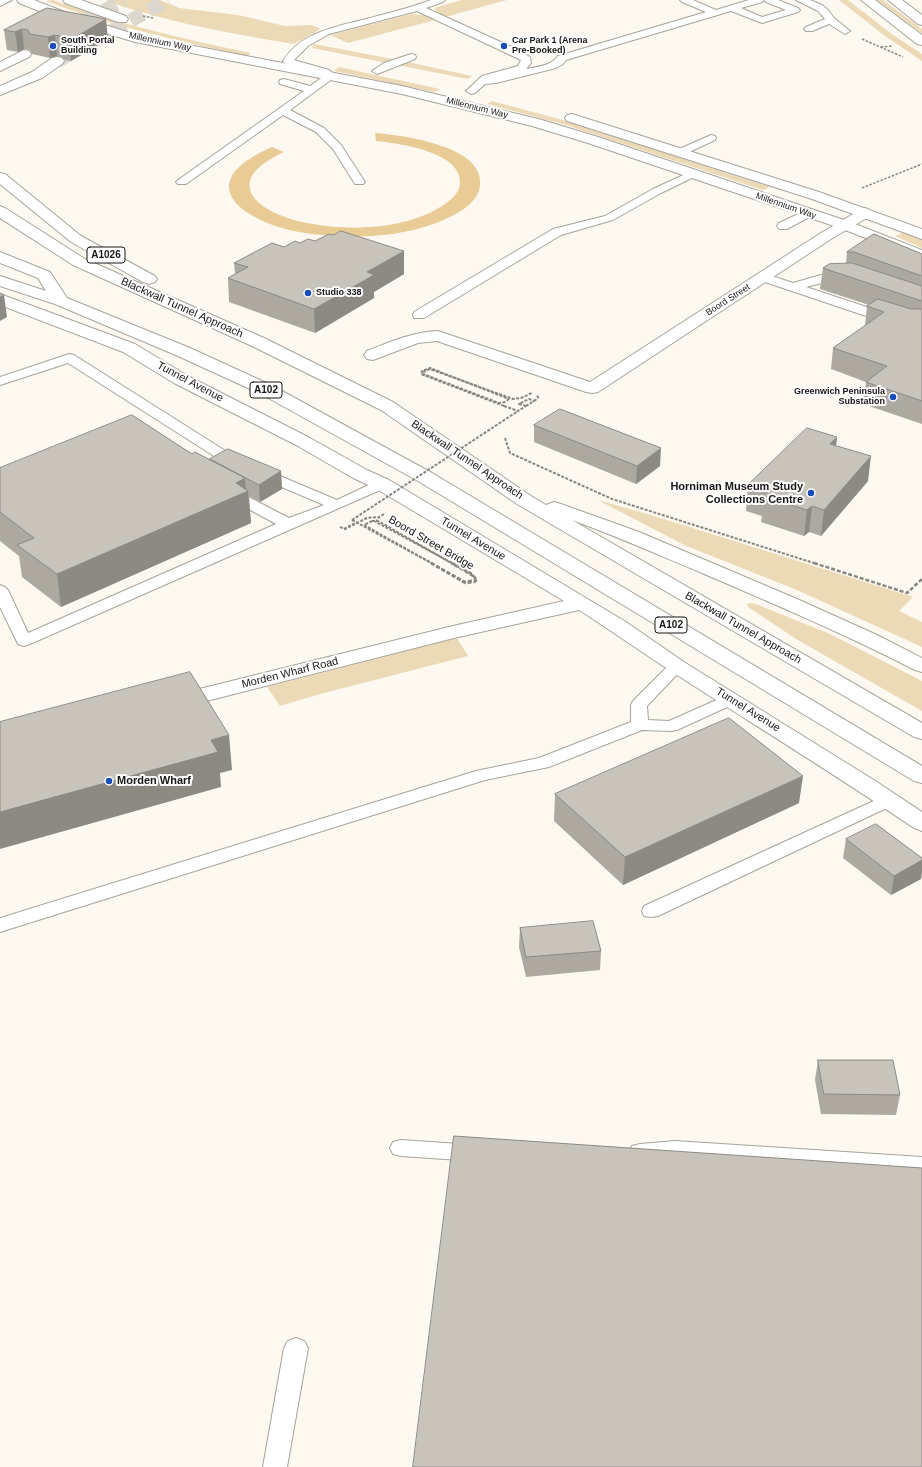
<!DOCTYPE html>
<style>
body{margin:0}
canvas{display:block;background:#fef9f0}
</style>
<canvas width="922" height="1467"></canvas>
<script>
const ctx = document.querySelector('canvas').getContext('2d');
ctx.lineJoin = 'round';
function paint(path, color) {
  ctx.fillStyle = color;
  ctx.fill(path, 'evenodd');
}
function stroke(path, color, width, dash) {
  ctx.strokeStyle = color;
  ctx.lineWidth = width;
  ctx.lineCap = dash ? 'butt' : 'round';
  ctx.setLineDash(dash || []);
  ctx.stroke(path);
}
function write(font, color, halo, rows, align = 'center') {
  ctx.font = font + ' Helvetica,sans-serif';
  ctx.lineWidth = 4;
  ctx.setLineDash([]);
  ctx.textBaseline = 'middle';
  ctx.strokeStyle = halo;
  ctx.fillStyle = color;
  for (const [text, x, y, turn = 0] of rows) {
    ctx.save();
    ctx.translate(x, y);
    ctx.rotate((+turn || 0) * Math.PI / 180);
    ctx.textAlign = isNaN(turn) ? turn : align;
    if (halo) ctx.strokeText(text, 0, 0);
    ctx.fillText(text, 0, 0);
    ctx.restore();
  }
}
const green = new Path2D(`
 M53,0C118,24 184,39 251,53L247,56C178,41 111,26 46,1Z
 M106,0H160L179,8L238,15L285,26L312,25L321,29L294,44C246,36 199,28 152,15C137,10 120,7 106,0Z
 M462,0H507L445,17L434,9L437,7Z
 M839,0H848L893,35L922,54V61L885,36Z
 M877,0H883L922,29V33Z
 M412,14L424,15L435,20L348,43L330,35Z
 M314,44L403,61L472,76L468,79L312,48Z
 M339,67L440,89L434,92L334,71Z
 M492,101L566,121L770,187L763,190L563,124L487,104Z
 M903,233L922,240V248L895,236Z
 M598,500L654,516L913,597L899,611L922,622V647L797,590L684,545Z
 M750,603L756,604L830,634L922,681V711L796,639L748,607L747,604Z
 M457,638L468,656L320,694L280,706L267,687Z`);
const water = new Path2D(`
 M375,133C402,135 485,146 480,185C479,200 463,211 450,217C407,238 352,240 305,233C246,224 186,184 272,147L284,152C219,182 257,213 307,223C348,231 400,230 437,209C447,203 460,195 460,182C461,152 398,143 376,141Z`);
const highwayTunnel = new Path2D(`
 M67,31L124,0
 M57,61L168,0`);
const pathFar2 = new Path2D(`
 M143,16L153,18
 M862,39L903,57
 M881,47L892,46
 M862,188L922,164`);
const pathFar1 = new Path2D(`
 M509,399L505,402L499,403L423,374V372L430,369L513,399L521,398L532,393
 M534,401L538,398L537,394
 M504,406L518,411L526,406
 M526,406L519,404L529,399L534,401
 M526,406L534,401
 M526,406L534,401
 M505,438L510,453L612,499L817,564
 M384,514L379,517L376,522L454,564
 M372,521L364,525L433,564
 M340,527L345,529L367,518L378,517`);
const path = new Path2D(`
 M431,563L465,583L474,582L477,580L472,574L452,563
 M814,563L907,593L922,579`);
const lane = new Path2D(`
 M0,0H12L0,6Z
 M431,0H445L443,2L426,8L516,49L530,57L531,63L526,69C537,67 551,66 558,56L706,12L682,2L680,0H693L716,10L749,0H764L762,2L741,8L762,17L786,10L766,2L764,0H778L798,8L800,10L798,12L762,23L731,11L566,60L563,64L556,68L496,83L485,84L475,93L471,94L466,91L482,76L518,66L521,60L417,11L329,34L308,46L294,60L329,70L336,76L290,110L324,128L341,145L365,182L363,184H355L333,149L316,132L283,115L186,184H178L176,182L178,180L304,91L280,84L279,82L280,80L284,79L310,86L324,76L284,63L283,61C301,32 335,27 366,19C388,13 410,8 431,0Z
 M796,0H810L822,5L828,10L834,18L850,31L845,34L829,24L812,31H806L804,29L806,27L825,19L818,11Z
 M411,54L415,55L416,57L415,59L377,74L372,71L384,63Z
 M711,135L715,136L716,138L715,140L685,154H677L675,152L677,150Z
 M692,171L696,172L698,174L696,176L661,193L613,220L561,235L424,318H414L413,315L414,312L553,229L605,216L653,189Z
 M809,209L813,211L815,213L813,215L787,229H779L777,226L779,223Z
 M763,273L793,283L821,275H849L851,278L849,281L822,283L806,287L894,316L895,319L894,322H884L759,280L757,277L759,274Z
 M69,354L74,355L235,457L337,500L377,481L382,480L387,481L389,484L387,487L30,644L24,646L18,644L0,607V585L5,587L8,590L28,633L276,524L225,496L223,493L225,490L230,489L235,490L289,518L324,505L225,463L68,363L0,385V377Z
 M677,661L683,663L685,666L647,706L648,720L669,721L730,694L736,695L738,699L736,703L677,730L671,731L642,730L549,767L485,780L0,932V918L476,771L539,758L631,722V705L633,701L671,663Z
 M889,794L895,796L898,800L895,804L658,916L651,917L644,916L642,911L644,906Z
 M401,1140L474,1145L482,1147L485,1153L482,1159L474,1161L401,1156L393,1154L390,1148L393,1142Z
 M675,1141L922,1157V1173L675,1157L640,1160L632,1158L629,1152L632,1146L640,1144Z
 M296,1338L304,1341L308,1348L287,1467H263L284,1348L288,1341Z`);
const street = new Path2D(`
 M861,0H875L922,35V45L917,44Z
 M888,0H902L922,15V25L918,24Z
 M865,208L870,210L873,213L870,216L831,239L598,392L592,393L586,392L437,341L418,343L373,360L367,359L364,355L367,351C390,342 412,332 438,331L590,382L821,233L860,210Z
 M0,294L135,344L186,375L310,438L367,470L389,480L626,622L684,662L877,782L922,812V831L914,828C836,775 756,726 677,675C644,654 612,631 579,610L454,638L175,709L167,707L164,702L167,697L453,626L564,601L375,488L353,478L298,446L174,383L123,352L0,305Z`);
const secondary = new Path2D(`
 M17,0H34L70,14L137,35L402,86L542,120L598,137L850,222L922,250V260L840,228L588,143L532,126L402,94L135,42L62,20L19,3Z
 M63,0H81L126,16L128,19L126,22H118L65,3Z
 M572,114L819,192L922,229V239L809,198L567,121L565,118L567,115Z`);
const highway = new Path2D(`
 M24,50L29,51L31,54L29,57L0,71V62Z
 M57,57L62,58L64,61L62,64L42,78L0,95V86L32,72L52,58Z
 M0,173L5,174L81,236L155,276L157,279L155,282L149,284L143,282L71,242L0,184Z
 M0,206L5,208L85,259L264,338L393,402L531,496L546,505L554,502L561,504L639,532L797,599L877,635L922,658V672L915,670C845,634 774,604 702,573C659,555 616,536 572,520L922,723V739L914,737L517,504L381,410L252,346L73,265L0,218Z
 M0,252L50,272L67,298L190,348L273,386L432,473L922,766V783L914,781L418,481L261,394L178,356L55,304L0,286V276L46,291L38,278L0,263Z`);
const pathBridgeFar1 = new Path2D(`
 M504,406L421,374L422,371L430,368L509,399
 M352,520L433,564
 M352,520L518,411
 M372,521H378L453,564
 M344,529L355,523`);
const pathBridge = new Path2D(`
 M431,563L465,582L475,580V577L451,563`);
const wall = new Path2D(`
 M47,8L108,39L71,61L65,60L62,57L57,56L50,58L32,54L30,50L24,49L18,52L7,50L4,30Z
 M874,234L922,254V424L863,404L866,382L831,369L833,348L865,326L867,306L869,305L820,289L823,268L846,263L847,252Z
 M315,241L404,251V274L374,292V298L315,333L229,302L228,278L235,274L234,263L284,247Z
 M534,425L660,466L636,484L534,442Z
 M837,437L836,446L868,481L821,536L809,532L804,536L761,522L762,516L746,511L748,485Z
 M192,454L210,460V459L281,471L282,489L260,502L249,496L251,523L61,607L22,577L19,556L0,541V468Z
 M555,794L799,803L623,885L554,821Z
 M846,839L922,858V872L921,879L891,895L843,858Z
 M520,928L601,951L600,970L526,977L519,947Z
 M818,1060L900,1095L896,1115L821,1114L815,1080Z`);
const shadedWall = new Path2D(`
 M106,19L108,39L71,61L69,41Z
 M22,29L24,49L18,52L15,32Z
 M55,35L57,56L50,58L48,37Z
 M404,251V274L374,292V298L315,333L314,309L367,272Z
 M4,295L7,317L0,321V297Z
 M837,437L834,462L830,444Z
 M661,448L660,466L636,484L637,466Z
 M871,456L868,481L821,536L824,510Z
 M281,471L282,489L260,502L259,485Z
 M245,478L246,492L248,491L251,523L61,607L57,574L236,483Z
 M812,506L809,532L804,536L807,510Z
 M229,735L232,770L220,773L221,787L0,849V812L211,740Z
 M803,776L799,803L623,885L625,857Z
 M922,860V872L921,879L891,895L894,876Z`);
const building = new Path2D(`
 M47,8L106,19L69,41L63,40L60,36L55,35L48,37L30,34L28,30L22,29L15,32L4,30Z
 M341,231L404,251L367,272L374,275L314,309L228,278L248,267L234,263L272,243L284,247L295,241L300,243L308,239L315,241L329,234L333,235Z
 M874,234L922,254V276L854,252H847Z
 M852,263L922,286V301L823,268L829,264Z
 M0,293L4,295L0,297Z
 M878,299L911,309H922V401L866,382L887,366L833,348L884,312L867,306Z
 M560,409L661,448L637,466L534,425Z
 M132,415L192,454L195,452L245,478L236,483L248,491L57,574L17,545L34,538L0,512V468Z
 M807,428L837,437L830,444L871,456L824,510L812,506L807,510L764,496L768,491L748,485Z
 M228,449L281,471L259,485L210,459Z
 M190,672L229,735L211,740L218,752L0,812V722Z
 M729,718L803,776L625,857L555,794Z
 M876,824L922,858V860L894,876L846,839Z
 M593,921L601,951L526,957L520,928Z
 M818,1060H893L900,1095L824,1094Z
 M454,1136L922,1168V1467H413Z`);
const markers = [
 [53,46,4,"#194db9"],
 [504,46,4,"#194db9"],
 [308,293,4,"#194db9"],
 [893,397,4,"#194db9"],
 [811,493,4,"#194db9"],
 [109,781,4,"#194db9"]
];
const farPoinames = [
 ["South Portal",61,41],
 ["Building",61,51],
 ["Car Park 1 (Arena",512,41],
 ["Pre-Booked)",512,51],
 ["Studio 338",316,293],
 ["Greenwich Peninsula",885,392,"right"],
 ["Substation",885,402,"right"]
];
const farStreetnames = [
 ["Millennium Way",160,42,12],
 ["Millennium Way",477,108,14],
 ["Millennium Way",786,206,19],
 ["Boord Street",728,300,-33]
];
const shields = [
 [106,255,38],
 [266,390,32],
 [671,625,32]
];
const shieldNames = [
 ["A1026",106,255],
 ["A102",266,390],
 ["A102",671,625]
];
const streetNames = [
 ["Blackwall Tunnel Approach",182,308,24],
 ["Tunnel Avenue",190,382,28],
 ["Blackwall Tunnel Approach",467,460,34],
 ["Tunnel Avenue",473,539,31],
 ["Boord Street Bridge",431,543,30],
 ["Blackwall Tunnel Approach",743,628,30],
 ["Morden Wharf Road",290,673,-14],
 ["Tunnel Avenue",748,710,32]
];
const poiNames = [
 ["Horniman Museum Study",803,487],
 ["Collections Centre",803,500],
 ["Morden Wharf",117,781,"left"]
];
paint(green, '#ecd9b5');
paint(water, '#e9cc95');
stroke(highwayTunnel, '#dcd7cf', 14, [14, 7]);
stroke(lane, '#a7a39a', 2);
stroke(street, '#a7a39a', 2);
stroke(secondary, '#a7a39a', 2);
stroke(highway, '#a7a39a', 2);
stroke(pathFar2, '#89857f', 1.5, [2.5, 1.5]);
stroke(pathFar1, '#89857f', 2, [3, 1.5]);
stroke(path, '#89857f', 2.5, [4, 2]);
paint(lane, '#fff');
paint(street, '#fff');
paint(secondary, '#fff');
paint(highway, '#fff');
stroke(pathBridgeFar1, '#89857f', 2, [3, 1.5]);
stroke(pathBridge, '#89857f', 2.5, [4, 2]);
paint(wall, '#ada9a1');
paint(shadedWall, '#8d8983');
paint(building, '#c9c4bb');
stroke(building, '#8d8983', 1);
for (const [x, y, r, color] of markers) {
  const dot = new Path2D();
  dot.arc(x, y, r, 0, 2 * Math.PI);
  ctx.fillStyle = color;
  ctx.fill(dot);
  stroke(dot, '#fff', 1.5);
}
write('bold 9px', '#181613', '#fff', farPoinames, 'left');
write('9px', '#181613', '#fff', farStreetnames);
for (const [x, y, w] of shields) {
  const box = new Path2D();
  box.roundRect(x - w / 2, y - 8, w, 16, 3);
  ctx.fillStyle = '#fff';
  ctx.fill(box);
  stroke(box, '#181613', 1);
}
write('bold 10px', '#181613', null, shieldNames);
write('11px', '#181613', '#fff', streetNames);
write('bold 11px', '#181613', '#fff', poiNames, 'right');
</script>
